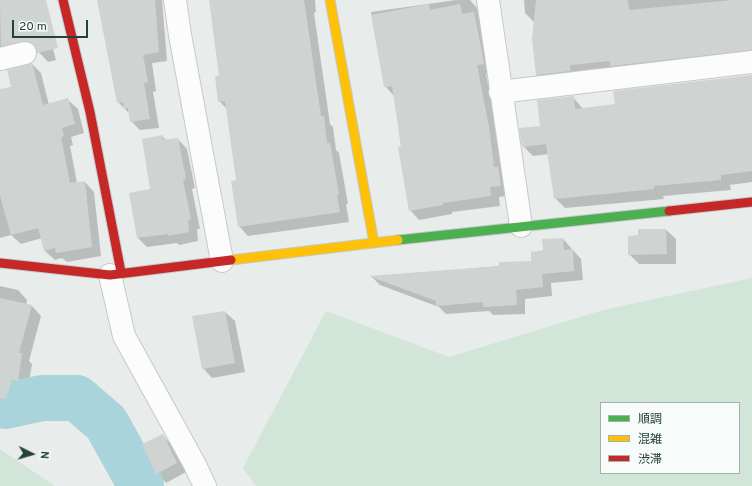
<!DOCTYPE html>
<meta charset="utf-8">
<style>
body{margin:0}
#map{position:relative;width:752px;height:486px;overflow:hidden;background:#e8edeb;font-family:Overpass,"Noto Sans JP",sans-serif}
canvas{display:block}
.legend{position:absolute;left:600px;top:402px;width:140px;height:72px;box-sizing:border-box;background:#f7fbf9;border:1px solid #a3b1ad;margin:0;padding:5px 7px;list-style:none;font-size:12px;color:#24423a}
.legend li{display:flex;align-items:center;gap:8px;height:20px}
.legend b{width:20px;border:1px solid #a3b1ad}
.north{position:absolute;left:12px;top:434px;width:40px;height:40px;-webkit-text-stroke:3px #f7fbf9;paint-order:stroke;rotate:95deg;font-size:11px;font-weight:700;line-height:16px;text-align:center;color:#24423a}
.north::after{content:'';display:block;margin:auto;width:14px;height:18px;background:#24423a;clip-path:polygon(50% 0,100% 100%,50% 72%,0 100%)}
.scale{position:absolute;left:12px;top:20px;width:76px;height:18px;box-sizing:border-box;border:2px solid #24423a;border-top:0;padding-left:5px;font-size:12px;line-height:14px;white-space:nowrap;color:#24423a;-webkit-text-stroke:3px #f7fbf9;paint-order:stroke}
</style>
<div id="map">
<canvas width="752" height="486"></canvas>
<ul class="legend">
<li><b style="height:5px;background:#4caf50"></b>順調</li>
<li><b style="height:5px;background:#ffc107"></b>混雑</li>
<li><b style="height:5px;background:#c62828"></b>渋滞</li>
</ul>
<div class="north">N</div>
<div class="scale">20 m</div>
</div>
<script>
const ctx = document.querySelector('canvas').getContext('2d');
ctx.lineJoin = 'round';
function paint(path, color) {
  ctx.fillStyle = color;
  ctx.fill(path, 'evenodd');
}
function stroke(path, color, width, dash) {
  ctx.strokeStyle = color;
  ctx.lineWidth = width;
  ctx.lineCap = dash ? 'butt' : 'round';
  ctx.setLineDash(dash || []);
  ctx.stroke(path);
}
const green = new Path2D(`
 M752,278V486H256L243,468L326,311L449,357L603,310ZM601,403H739V473H601Z
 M0,449L55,486H0Z`);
const shadow = new Path2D(`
 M0,0H40L56,60L48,62L37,50L9,56L0,47Z
 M98,0H162L167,61L152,63L156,91L153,92L159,128L140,130L131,121L129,113L118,102Z
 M210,0H315L316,12L314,13L330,124L333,127L336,150L339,153L348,204H346L349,222L248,236L239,226L237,181L227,109L219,101L220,77Z
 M456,0H470L477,8L479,19L483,23L492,73L486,74L510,195L499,197L500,206L452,212V214L419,220L410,210L394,96L385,86L371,12Z
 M524,0H752V60L547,85L537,75L535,23L525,13Z
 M32,64L41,73L49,105L68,100L78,109L84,133L71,137L73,145L70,146L77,183L85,182L94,192L101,256L67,262L62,258L55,260L45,251L42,238L21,244L11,235L0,238V90L12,87Z
 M752,76V182L730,185L731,190L663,196L664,199L565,208L555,198L549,154L533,156L523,146L541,126L573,97L583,109L616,105Z
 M162,136L167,141L178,139L187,149L195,188L192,189L200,229H197L198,241L179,245L177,243L147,247L138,238L151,190Z
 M639,230H666L676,239V264H639L629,254L639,236Z
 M563,239L581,259L583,280L551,283L552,296L525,299V314L493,315L489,311L446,314L439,307L380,285L372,277L500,266L533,262L544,251Z
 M0,286L18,290L27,300L26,305L32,306L41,316L29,361L32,364L28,390L0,386Z
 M225,312L235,321L245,372L212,378L203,368Z
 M163,436L172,445L186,472L166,483L157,473Z`);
const river = new Path2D(`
 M0,405L5,406L42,398H77L106,423L141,486`);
const building = new Path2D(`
 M0,0H46L58,48L37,53L34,45L28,41L1,46Z
 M97,0H155L159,52L143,55L148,82L144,83L150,119L130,122L128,108L124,109L123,102L117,103Z
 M209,0H304L321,116H324L327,143H330L339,194L337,195L340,212L238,227L231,181L236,180L225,101L218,102L215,76H219Z
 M536,0H628L629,10L733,0H752V50L610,66V61L570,65V71L536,75L532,39Z
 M429,4L430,10L460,4L462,14L474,12L484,64L477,65L489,127L494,167H498L501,186L490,187L491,196L443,203V205L409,211L398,147L401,146L392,86L384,87L371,15Z
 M32,63L43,105L68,98L75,124L62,128L64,136L61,137L70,183L85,181L92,247L56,253L55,248L44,251L38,228L11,235L0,196V89L11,87L7,70Z
 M752,75V171L721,175V180L654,186V189L554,199L546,144L522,147L519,128L540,126L537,100L574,96L575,109L615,104L613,91Z
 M162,135L163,140L178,138L186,179L183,180L191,219L188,220L189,232L168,236V234L137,238L129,193L150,189L142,139Z
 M638,229H666L667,254L628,255V236L638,235Z
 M563,238L564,250L573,249L574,271L542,274L543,287L516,290L517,305L483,307V302L436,306V301L369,276L499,266V262L531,261V252L543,250L542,239Z
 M0,298L32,305L19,353H22L18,381L12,380L6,399L0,398Z
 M225,311L235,363L202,369L192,316Z
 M163,434L177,463L156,474L142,444Z`);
const street = new Path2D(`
 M175,0L180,35L222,261
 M488,0L521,226
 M0,59L25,53
 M500,92L752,62
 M110,275L124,336L194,463L205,486`);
const fast = new Path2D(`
 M398,240L669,211`);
const slow = new Path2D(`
 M330,0L374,243
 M231,260L398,240`);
const jam = new Path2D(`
 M63,0L90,112L121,272
 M669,211L752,202
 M0,263L110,275L231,260`);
paint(green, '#d1e6d8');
paint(shadow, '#0003');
stroke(river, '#a9d4db', 46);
paint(building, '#cfd4d2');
stroke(street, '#c5cac8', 24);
stroke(fast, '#c3cbc8', 11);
stroke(slow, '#c3cbc8', 11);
stroke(jam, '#c3cbc8', 11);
stroke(street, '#fcfcfc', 22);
stroke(fast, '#4caf50', 9);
stroke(slow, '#ffc107', 9);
stroke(jam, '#c62828', 9);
</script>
